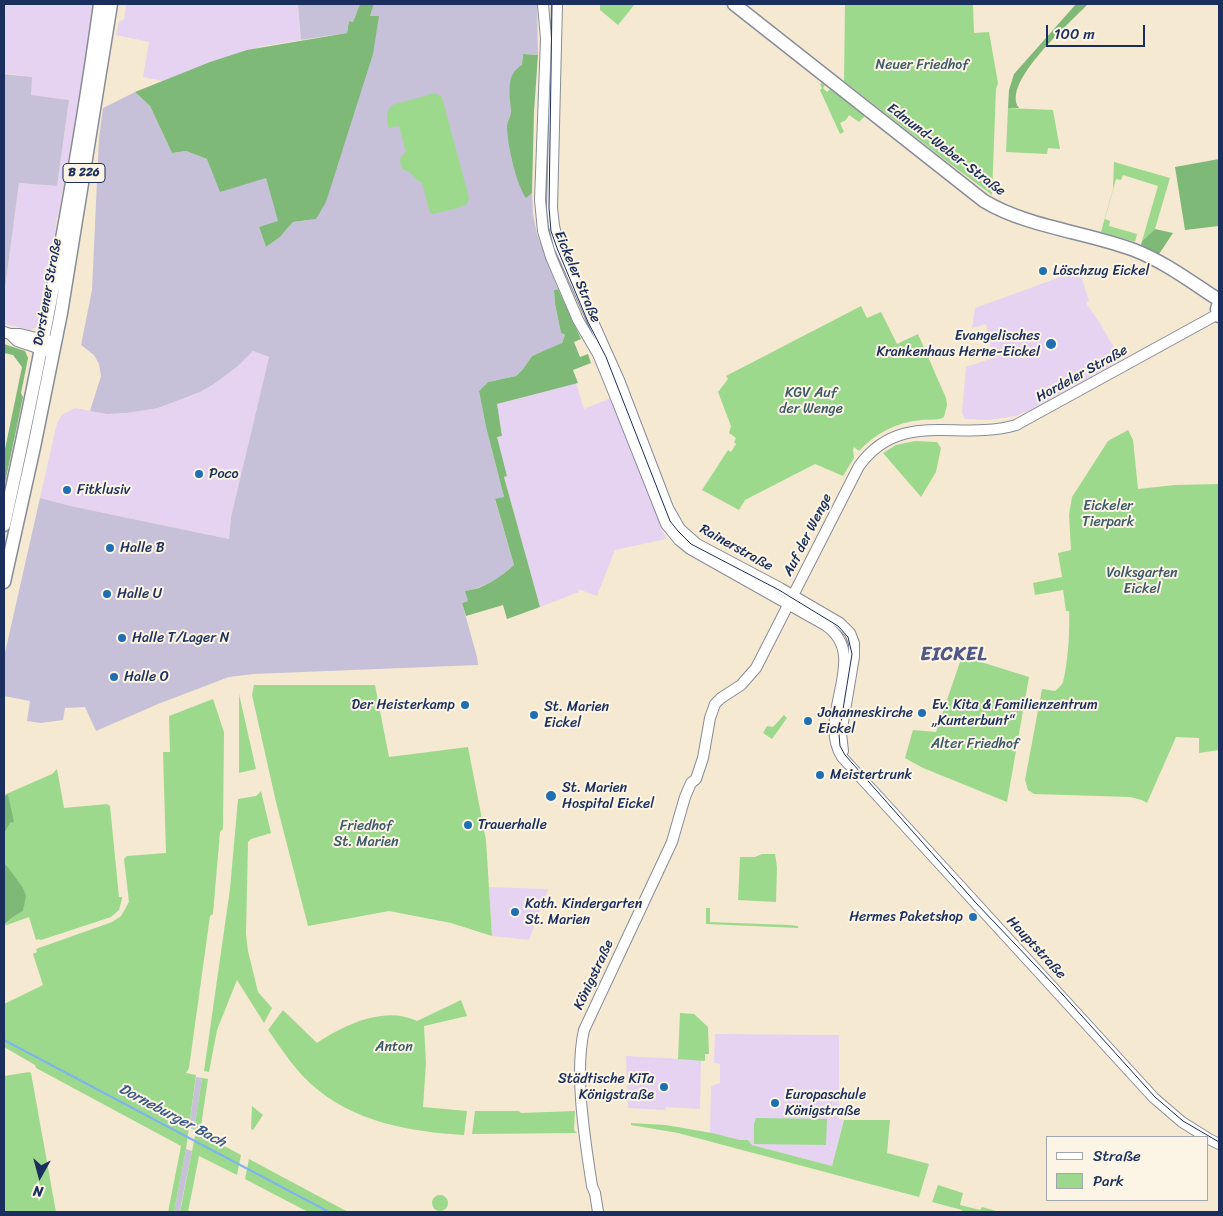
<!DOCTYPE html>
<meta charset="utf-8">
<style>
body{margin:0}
#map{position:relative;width:1223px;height:1216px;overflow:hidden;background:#f6e9d1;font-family:Sriracha,sans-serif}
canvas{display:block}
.frame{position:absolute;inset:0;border:5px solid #1b2f5e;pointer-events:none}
.legend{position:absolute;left:1046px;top:1136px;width:162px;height:65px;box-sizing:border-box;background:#fcf5e5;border:1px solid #a2a6af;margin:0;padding:6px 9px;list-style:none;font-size:15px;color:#1b2f5e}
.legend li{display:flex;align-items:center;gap:10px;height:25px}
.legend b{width:25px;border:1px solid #a2a6af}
.north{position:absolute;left:15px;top:1151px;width:50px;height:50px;-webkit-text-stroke:4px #fcf5e5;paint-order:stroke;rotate:187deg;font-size:14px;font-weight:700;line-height:20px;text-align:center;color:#1b2f5e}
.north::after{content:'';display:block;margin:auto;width:18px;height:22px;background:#1b2f5e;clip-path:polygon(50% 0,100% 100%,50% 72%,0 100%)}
.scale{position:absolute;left:1046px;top:25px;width:99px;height:22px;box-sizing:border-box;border:2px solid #1b2f5e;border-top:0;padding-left:6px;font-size:15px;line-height:18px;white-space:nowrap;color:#1b2f5e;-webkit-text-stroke:4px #fcf5e5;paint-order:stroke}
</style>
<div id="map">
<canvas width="1223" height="1216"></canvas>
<div class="frame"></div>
<ul class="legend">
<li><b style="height:6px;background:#fff"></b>Straße</li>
<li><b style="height:14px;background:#9dd98d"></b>Park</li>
</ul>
<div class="north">N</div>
<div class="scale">100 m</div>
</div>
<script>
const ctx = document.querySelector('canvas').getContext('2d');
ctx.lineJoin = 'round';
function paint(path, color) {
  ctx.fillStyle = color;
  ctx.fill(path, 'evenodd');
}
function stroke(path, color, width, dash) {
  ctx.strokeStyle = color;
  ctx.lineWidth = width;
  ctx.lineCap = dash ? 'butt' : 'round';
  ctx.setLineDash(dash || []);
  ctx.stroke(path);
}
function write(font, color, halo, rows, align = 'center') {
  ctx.font = font + ' Sriracha,sans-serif';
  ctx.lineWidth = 4;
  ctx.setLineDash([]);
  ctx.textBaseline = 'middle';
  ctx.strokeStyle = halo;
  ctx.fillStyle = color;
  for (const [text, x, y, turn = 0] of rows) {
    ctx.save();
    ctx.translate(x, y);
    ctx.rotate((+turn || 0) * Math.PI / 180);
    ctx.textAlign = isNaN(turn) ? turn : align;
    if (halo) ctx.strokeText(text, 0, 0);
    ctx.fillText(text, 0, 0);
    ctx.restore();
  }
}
const built = new Path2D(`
 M4,4H96L58,217H57L55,232L37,327L30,330L4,324V296L19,183L57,186L69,100L30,95L32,77L4,73Z
 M126,4H298L301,40L264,46L210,62L163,81L143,77L149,42L116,35L119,21L124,20Z
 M1080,272L1089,301L1086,303L1101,325L1121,360L1035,408L1016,416L988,420L965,419L962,413L966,367L993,358L986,324L972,328L975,308L1058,278Z
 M253,351L269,357L231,517L229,539L75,507L40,498L57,423L62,415L75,408L107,414L127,413L158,408L200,392L214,384L238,366Z
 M576,383L584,409L611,398L666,539L615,550L597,596L578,589L579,592L540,607L504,477L507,476L497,437L502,436L497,404Z
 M489,887L548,889L529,940L492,936Z
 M715,1034L839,1035V1119L844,1120L832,1166L752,1145L748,1140H740L710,1133L711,1087L714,1085L720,1083V1064L714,1063Z
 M626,1056L701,1060L700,1109L666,1107L665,1110L628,1108Z`);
const industrial = new Path2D(`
 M298,4H360L353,22L349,21L347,33L301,40Z
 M374,4H537L538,55L523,54L522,65L517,69L510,85L511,114L507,124L508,131L512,161L531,194L532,193L533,214L537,234L558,289L554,290L555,304L561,333L565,335L562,343L557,346L532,356L523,369L516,376L488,382L479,391L486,427L504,497L495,500L514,565L493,582L469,591L467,590L468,601L462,603L477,657L478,665L253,674L229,677L158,704L96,731L85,707L65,708L63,720L41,723L27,721L30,701L4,696V657L40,498L75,507L229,539L231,517L269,357L253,351L238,366L214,384L200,392L158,408L127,413L107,414L90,411L101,376L99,364L94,355L81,345L92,290L99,138L103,108L135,92L150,106L172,153L186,151L207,159L266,178L279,222L259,227L266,247L280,237L293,222L316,219L375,17L370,16Z
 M4,74L32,77L31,95L69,100L57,186L19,183L4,296Z
 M196,1077L202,1078L194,1130L189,1127Z
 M186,1149L192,1151L181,1205L180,1212H174Z`);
const green = new Path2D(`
 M600,4H635L618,25L600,10Z
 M845,4H973L974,33L989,32L998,83L996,89L992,195L945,160L844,81Z
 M822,83L825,85L823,88L827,92L830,89L865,116L859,122L849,115L846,120L840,123L844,132L840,134L820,90L822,88L820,84Z
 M435,93L442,97L469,198L467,204L458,208L433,214L430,213L422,183C414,179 414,173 402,169C400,162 398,157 406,152L399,126L389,128C386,119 386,112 392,105Z
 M1008,108L1053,110L1060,149L1048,148L1047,154L1006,152Z
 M1114,162L1170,178L1155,229L1142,241L1158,186L1123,175L1121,180L1116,179L1105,219L1110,221L1109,226L1137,234L1135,242L1101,232L1113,189Z
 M861,306L867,318L881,312L897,344L918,334L946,398L947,405L944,417C938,421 929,419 921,420C897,422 876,433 859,451L854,447L853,450L854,458L843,476L815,464L745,500L739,510L702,490L728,450L731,452L736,444L734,442L736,438L729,433L731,426L718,392L728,379L726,376Z
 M1128,430L1133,440L1138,489L1175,485L1219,484V750L1199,753V738L1176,737L1147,803L1142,800L1130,797L1034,794L1028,790L1025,780L1042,689L1055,691C1058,688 1061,686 1063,682C1068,664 1070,629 1069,611H1066L1063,590L1035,595L1033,583L1062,577L1058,553L1071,550L1069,515L1072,497L1108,441Z
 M915,441L937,442L941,448L936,472L921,497L883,453L896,445Z
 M962,656L1029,677L1007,802L923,768L905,758L913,730L936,732Z
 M254,685H375L389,757L468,747L486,840L492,936L451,923L389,911L308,926L276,802L252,695Z
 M239,694L256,769L239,773Z
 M213,699L224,732L223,829L220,832L213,914L210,916L189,1068L186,1073L196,1075L186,1149L174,1212H168L181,1146L36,1068L35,1065L4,1047V1004L43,985L33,954L37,952L36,949L112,922L121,916L129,902L124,859L127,856L166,853L163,752H170L169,716Z
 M784,715L787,718L772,739L763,733L767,726L773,727Z
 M57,769L64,808L107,804L110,806L119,897H122V899L119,910L111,917L41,940L39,939L36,940L29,917L4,926L13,917L23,911L24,904L7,866L4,863V834L10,823L13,822L8,794L4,797V795L52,774Z
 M261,791L271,833L251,839L248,842L246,934L248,951L258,992L272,1008L264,1023L237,980L217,1030L209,1072L204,1071L230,889L238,799L256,796Z
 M762,854H775L777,867L776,902L738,900L740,857H755Z
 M706,908H710V922L789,925L798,926V928L706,924Z
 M461,1000L467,1016L424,1026L426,1063L423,1107L467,1111L464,1135C411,1132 352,1122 311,1084C294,1069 281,1048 268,1030L283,1010L317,1043C343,1025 386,1005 417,1021Z
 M680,1013L694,1014L708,1027L709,1054H705V1061L678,1059Z
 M29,1072L31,1073L56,1212H4V1076Z
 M202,1078L208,1079L200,1133L241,1155L237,1175L199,1156L188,1212H180L196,1131L194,1130Z
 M252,1106L263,1115L253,1130L251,1129Z
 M475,1111H519L521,1113L575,1111L574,1130L577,1133L472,1134Z
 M756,1118L827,1119L826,1145L754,1144V1124Z
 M844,1120H890L887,1153L929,1164L919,1197L678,1133L631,1125V1123L666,1125L712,1133L740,1140H748L752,1145L832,1166Z
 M249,1159L348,1212H308L245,1179Z
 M938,1185L963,1193L960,1205L980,1210L982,1207L1000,1212H962V1210L932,1202Z
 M432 1203a8 8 0 1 1 16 0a8 8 0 1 1-16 0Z`);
const forest = new Path2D(`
 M360,4H374L370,16H379L373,54L326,202L316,219L293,222L280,237L266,247L259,227L278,221L266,178L220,192L207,159L186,151L172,153L150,106L135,92L210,62L247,50L347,33L349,21L353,22Z
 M1076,4H1088C1072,21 1000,83 1019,108H1008L1009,90L1014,74Z
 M523,54L538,55L534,112L532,193L526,198C516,184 507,143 507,126C507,121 511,117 511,111C510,95 505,74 522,65Z
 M1219,159V226L1185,230L1175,167Z
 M1155,229L1173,233L1159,254L1141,245L1142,241Z
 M558,289L581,339L574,342L580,357L588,354L591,363L573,370L578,383L497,404L502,436L497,437L507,476L504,477L540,607L507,619L503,605L466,616L462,603L468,601L465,591C484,589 499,578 514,565L495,499L504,497L486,427L479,391L488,382L516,376L523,369L532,356L562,343L565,335L561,333L555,304L554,290Z
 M4,344L25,351L28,358L21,393L23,397L4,488V454L22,367L13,355L4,353Z
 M8,794L14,822L10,823L4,834V797Z
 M4,863L7,866L23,888L26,896L23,911L13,917L4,925Z`);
const stream = new Path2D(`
 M4,1040L329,1212`);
const minor = new Path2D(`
 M543,4L546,39L540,200L543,231L551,257L578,320L598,354L610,383L666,524L679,540L690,549L825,625C872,656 815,715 842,757L1154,1098L1182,1122L1206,1137
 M557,4L552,208L554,226L559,246L619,380L668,508L680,529L697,544L780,588L840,623L850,633L854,643V657L841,734L843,751
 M4,332L10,334H20L49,341
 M10,334L17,341L47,351
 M1207,1138L1219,1144
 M598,1212L595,1193L592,1186C585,1140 574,1074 584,1030L672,842L685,797L691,783L696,779L703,758L710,718L715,704L721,698L741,685L756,668L859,466C901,408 958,442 1016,425L1218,314`);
const major = new Path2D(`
 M734,4L984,201C1027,227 1086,232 1134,250C1165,262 1191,282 1219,300
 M1219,303L1217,309L1219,316
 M4,525C42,352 76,179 100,4
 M4,582L34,447L61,313L111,4`);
const tram = new Path2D(`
 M552,4L549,208L551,231L557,248L588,322L606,357L670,521L678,531L691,544L779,590L838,626L848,637L852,654L839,734L840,746L845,755L976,903L1054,985L1155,1097L1183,1121L1219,1142`);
const markers = [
 [1043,271,5,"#1f6fb2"],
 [1051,344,6,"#1f6fb2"],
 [199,474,5,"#1f6fb2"],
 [67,490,5,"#1f6fb2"],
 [110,548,5,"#1f6fb2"],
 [107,594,5,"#1f6fb2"],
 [122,638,5,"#1f6fb2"],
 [114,677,5,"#1f6fb2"],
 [465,705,5,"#1f6fb2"],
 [922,713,5,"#1f6fb2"],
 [534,715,5,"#1f6fb2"],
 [808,721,5,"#1f6fb2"],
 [820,775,5,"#1f6fb2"],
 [551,796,6,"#1f6fb2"],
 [468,825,5,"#1f6fb2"],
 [515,912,5,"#1f6fb2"],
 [973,917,5,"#1f6fb2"],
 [664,1087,5,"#1f6fb2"],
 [775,1103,5,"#1f6fb2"]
];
const shields = [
 [84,173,42]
];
const shieldNames = [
 ["B 226",84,173]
];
const parkNames = [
 ["Neuer Friedhof",922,65],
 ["KGV Auf",811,393],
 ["der Wenge",811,409],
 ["Eickeler",1108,506],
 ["Tierpark",1108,522],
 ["Volksgarten",1142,573],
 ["Eickel",1142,589],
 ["Alter Friedhof",975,744],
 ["Friedhof",366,826],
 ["St. Marien",366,842],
 ["Anton",394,1047]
];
const streetNames = [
 ["Edmund-Weber-Straße",946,150,37],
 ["Eickeler Straße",577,277,67],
 ["Dorstener Straße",48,292,-80],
 ["Hordeler Straße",1082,374,-29],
 ["Auf der Wenge",808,535,-63],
 ["Rainerstraße",736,548,29],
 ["Hauptstraße",1036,948,47],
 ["Königstraße",594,975,-65]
];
const poiNames = [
 ["Löschzug Eickel",1053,271],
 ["Evangelisches",1040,336,"right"],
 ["Krankenhaus Herne-Eickel",1040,352,"right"],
 ["Poco",209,474],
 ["Fitklusiv",77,490],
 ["Halle B",120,548],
 ["Halle U",117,594],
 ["Halle T/Lager N",132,638],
 ["Halle O",124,677],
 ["Der Heisterkamp",455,705,"right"],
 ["Ev. Kita & Familienzentrum",932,705],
 ["„Kunterbunt“",932,721],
 ["St. Marien",544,707],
 ["Eickel",544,723],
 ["Johanneskirche",818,713],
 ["Eickel",818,729],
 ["Meistertrunk",830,775],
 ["St. Marien",562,788],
 ["Hospital Eickel",562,804],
 ["Trauerhalle",478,825],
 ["Kath. Kindergarten",525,904],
 ["St. Marien",525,920],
 ["Hermes Paketshop",963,917,"right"],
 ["Städtische KiTa",654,1079,"right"],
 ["Königstraße",654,1095,"right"],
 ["Europaschule",785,1095],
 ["Königstraße",785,1111]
];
const waterNames = [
 ["Dorneburger Bach",172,1116,28]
];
const districtNames = [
 ["EICKEL",954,655]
];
paint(built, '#e5d3f1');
paint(industrial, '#c7c0d9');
paint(green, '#9dd98d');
paint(forest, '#7eb978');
stroke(stream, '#7eb4ed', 2);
stroke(minor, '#888c98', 12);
stroke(major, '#888c98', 15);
stroke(minor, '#fff', 10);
stroke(major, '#fff', 12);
stroke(tram, '#1b2f5e', 1);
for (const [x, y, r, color] of markers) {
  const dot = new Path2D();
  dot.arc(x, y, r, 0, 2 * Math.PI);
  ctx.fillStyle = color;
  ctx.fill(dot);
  stroke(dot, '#fcf5e5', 2);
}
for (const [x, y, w] of shields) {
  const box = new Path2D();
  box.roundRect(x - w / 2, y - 9.5, w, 19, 4);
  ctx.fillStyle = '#fcf5e5';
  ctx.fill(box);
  stroke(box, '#1b2f5e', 1);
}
write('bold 12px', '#1b2f5e', null, shieldNames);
write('14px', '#3c5a6a', '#fcf5e5', parkNames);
write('14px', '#1b2f5e', '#fcf5e5', streetNames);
write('14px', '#1b2f5e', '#fcf5e5', poiNames, 'left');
write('italic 15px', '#395789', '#fcf5e5', waterNames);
ctx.letterSpacing = '1px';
write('bold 19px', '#50588a', '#fcf5e5', districtNames);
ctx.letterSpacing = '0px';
</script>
